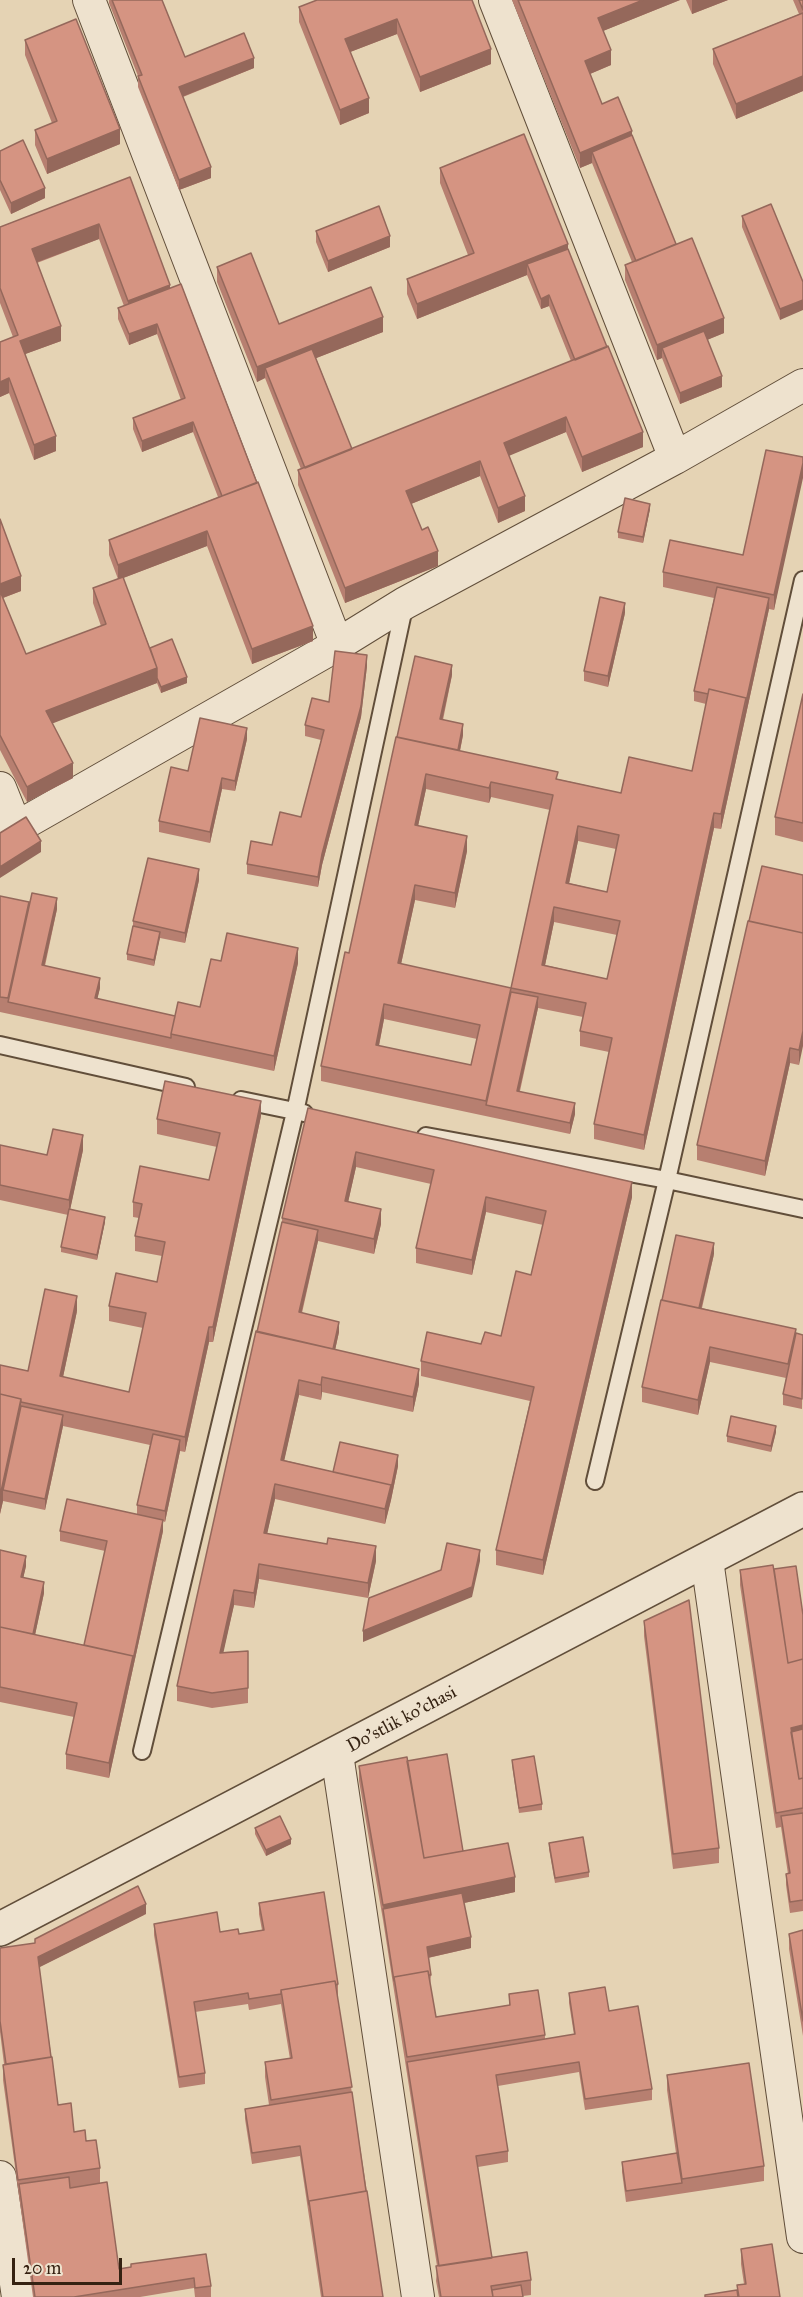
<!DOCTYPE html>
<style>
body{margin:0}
#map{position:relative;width:803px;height:2297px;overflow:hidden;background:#e5d3b4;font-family:"IM FELL Great Primer",serif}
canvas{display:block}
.scale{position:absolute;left:12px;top:2258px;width:110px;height:27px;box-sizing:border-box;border:3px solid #352212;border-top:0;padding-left:8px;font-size:18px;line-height:21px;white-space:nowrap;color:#352212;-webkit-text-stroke:4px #eee2ce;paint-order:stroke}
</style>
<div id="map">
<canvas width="803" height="2297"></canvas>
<div class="scale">20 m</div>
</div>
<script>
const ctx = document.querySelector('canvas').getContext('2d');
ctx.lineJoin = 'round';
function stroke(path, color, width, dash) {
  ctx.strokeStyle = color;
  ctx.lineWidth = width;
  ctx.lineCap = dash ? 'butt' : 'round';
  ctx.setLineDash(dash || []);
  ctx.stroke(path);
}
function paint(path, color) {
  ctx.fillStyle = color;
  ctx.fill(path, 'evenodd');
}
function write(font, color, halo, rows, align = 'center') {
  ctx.font = font + ' "IM FELL Great Primer",serif';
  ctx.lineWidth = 4.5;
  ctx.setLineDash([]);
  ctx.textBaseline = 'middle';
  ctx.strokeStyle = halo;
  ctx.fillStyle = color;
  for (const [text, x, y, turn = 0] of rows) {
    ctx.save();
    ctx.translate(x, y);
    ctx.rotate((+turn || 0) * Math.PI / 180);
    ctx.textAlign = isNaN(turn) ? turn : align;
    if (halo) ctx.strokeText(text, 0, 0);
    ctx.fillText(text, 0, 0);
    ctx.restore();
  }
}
const service = new Path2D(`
 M0,1045L186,1087
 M241,1100L304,1113
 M426,1136L667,1180L803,1209
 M595,1481L667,1180L803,580
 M142,1751L295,1112L405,603`);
const minor = new Path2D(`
 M89,0L337,645
 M495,0L675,458
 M0,788L16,828
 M0,837L337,645L405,603L675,458L803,385
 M707,1560L803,2237
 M337,1754L418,2297
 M0,2177L18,2297`);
const tertiary = new Path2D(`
 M0,1929L803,1509`);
const wall = new Path2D(`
 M109,0H162L185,57L254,68L183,97L211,178L179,190L138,87V76L109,3Z
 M472,0L491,64L420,92L397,34L350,52L369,113L340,125L299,22V7Z
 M512,0H680L603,31L611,65L590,74L602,104L632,135L676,244L724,333L707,340L722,387L680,404L662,358L657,360L625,280V265L632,262L592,163L580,168Z
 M686,0H728L692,14Z
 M793,0H803V91L736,119L713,64V49L799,14Z
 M25,40L120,144L47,174L35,145V130L52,123L25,55Z
 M0,151L45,198L11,214L0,190Z
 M440,168L568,249L643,447L582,472L566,432L509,455L525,511L498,523L480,476L411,504L438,566L345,603L298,485V470L301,469L265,378L257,382L217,282V267L279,324L383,332L316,358L352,449L571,361L549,306L541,309L527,275L417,319L407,294V279L468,255L440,183Z
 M130,177L170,289L313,641L252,664L207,546L123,578L150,648L187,683L161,693L157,683L52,723L73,778L27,802L0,750V519L21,591L3,598L26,654L101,626L93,603V588L118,579L109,555V540L218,497L193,432L142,452L133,429V418L181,400L157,334L129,345L118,319V308L124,306L99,239L37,263L61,341L25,354L56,451L34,460L9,393L0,397V342L13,337L0,303V227Z
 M742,216L803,282L780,320L742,227Z
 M316,231L390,247L328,272L316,242Z
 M803,457L774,610L769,609L721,829L714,828L644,1150L594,1139V1124L609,1052L580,1046V1031L583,1017L538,1008L520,1091L575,1114L570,1134L321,1081V1066L349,953L397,737L452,675L443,720L463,735L460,751L558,779L621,793L692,771L706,704L694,701V691L714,598L663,587V572L743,555ZM426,789L489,803L491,797L550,810L511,988L401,964L415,900L455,908L467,851L418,826ZM578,841L616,849L607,892L569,883ZM554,922L617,935L607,979L545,965ZM384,1019L477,1039L471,1065L379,1046Z
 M650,509L643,543L618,538V532Z
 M625,613L608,687L584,681V671Z
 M367,666L361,717L322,865L318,887L247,874V864L272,845L301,817L321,740L305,736V725Z
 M803,694V842L775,835V817Z
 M247,739L235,791L222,789L210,843L159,832V821L188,771Z
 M803,875L799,1065L790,1063L765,1176L697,1160V1145L749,921Z
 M199,880L185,943L160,938L154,966L127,960V954L133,926V921Z
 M0,896L29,907L57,909L45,966L100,988L97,999L175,1016L200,1007L221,961L298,963L274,1071L0,1012Z
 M308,1108L632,1197L543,1575L496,1565V1550L530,1401L421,1376V1361L481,1344L501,1336L531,1275L543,1225L486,1212L472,1275L416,1263V1248L431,1184L356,1167L348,1202L381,1224L374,1254L318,1241L302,1313L339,1332L335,1350L419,1384L413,1412L322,1392L321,1400L299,1395L284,1460L333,1472L398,1466L391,1500L385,1524L275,1499L267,1533L376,1561L368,1598L259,1579L254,1608L234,1605L223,1652L248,1651V1703L212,1708L177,1701V1686L282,1222V1218Z
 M261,1116L213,1342H209L185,1452L180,1451L165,1522L163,1521V1531L109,1778L66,1769V1754L74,1717L0,1702V1550L26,1566L23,1578L44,1593L35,1635L84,1645L105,1551L60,1541V1531L137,1514V1505L150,1445L63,1426L45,1510L3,1501L0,1514V1365L28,1371L77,1311L63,1377L129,1392L143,1328L109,1321V1306L157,1282L162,1256L135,1251V1236L139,1218L133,1217V1202L209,1180L217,1147L157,1134V1119Z
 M0,1145L47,1155L83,1150L70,1209L105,1222L97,1260L61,1252V1247L68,1215L0,1200Z
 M714,1254L702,1308L803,1335L802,1409L783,1405V1394L786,1378L710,1362L698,1415L642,1402V1387Z
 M776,1432L771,1452L727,1442V1436Z
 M774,1569L803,1615V1911L790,1913L786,1885V1874H788L781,1827L776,1828L740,1585V1570Z
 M644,1621L719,1848V1863L673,1869L644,1636Z
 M512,1760L542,1804V1810L519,1813L512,1765Z
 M407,1761L463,1851L515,1892L464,1903L471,1948L428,1958L431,1975L430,1985L436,2017L509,2005V1994L545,2035V2039L574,2035L569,2003V1993L609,2011L652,2089V2100L585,2110L579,2072L498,2086L508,2151V2162L478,2167L492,2258L531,2280V2295L523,2296V2297H439L436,2281L437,2266L383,1920L359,1781V1766Z
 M255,1828L291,1844L266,1856L255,1834Z
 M549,1843L589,1872V1877L555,1883L549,1849Z
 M259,1903L338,1984V1995H337L383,2297H321L300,2156L252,2164L245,2119V2109L269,2105L265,2077V2062L290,2059L281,2004L249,2010L248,2004L195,2012L205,2073V2084L179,2088L154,1935V1924L239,1934L262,1930L259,1914Z
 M146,1914L39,1967L58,2105L74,2132L86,2141L100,2168V2183L119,2269L206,2254L211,2286V2297H195L194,2288L140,2297H33L3,2080V2065L4,2064L0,2032V1948L35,1943Z
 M803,1930V2036L789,1949V1934Z
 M667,2075L764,2166V2181L626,2202L622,2172V2162L676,2153L667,2090Z
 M741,2249L780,2297L737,2290V2285L744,2284L741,2264Z`);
const shadedWall = new Path2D(`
 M643,0H680L598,33V18Z
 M692,0H728L692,14Z
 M397,19V34L345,54V39Z
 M491,49V64L420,92V77Z
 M611,50V65L585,76V61Z
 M254,58V68L179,98V87Z
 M803,76V91L736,119V104Z
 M369,98V113L340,125V110Z
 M120,129V144L47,174V159Z
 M632,131V146L592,152V163L580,168V153Z
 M211,167V178L179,190V180Z
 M45,188V198L11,214V203Z
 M99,224V239L32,264V249Z
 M390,236V247L328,272V261Z
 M568,244V259L527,264V275L417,319V304Z
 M170,285V300L128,316V301Z
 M549,295V306L541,309V299Z
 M803,300V310L780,320V309Z
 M383,317V332L268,377L265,368V378L257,382V367Z
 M724,318V333L665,357L662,348V358L657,360V345Z
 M157,324V334L129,345V334Z
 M61,326V341L20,356V341Z
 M722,376V387L680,404V393Z
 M9,378V393L0,397V382Z
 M566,417V432L504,458V443Z
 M193,422V432L142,452V441Z
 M643,432V447L582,472V457Z
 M56,436V451L34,460V445Z
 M480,461V476L406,506V491Z
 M803,463V478L774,610V595Z
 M525,496V511L498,523V508Z
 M650,504V509L643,543V537Z
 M207,531V546L118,580V565Z
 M438,551V566L345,603V588Z
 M21,576V591L0,599V584Z
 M769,598V609L721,829V814Z
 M625,603V613L608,687V676Z
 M313,626V641L252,664V649Z
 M367,655V666L361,717L322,865L318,887V877L322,854Z
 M452,665V675L440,730V719Z
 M157,668V683L46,726V711Z
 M187,677V683L161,693V687Z
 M463,724V735L457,765V754Z
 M247,728V739L235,791V781Z
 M73,763V778L27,802V787Z
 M426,774V789L415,840V825Z
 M222,778V789L210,843V832Z
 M491,782V797L489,803V788Z
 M714,813V828L644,1150V1135Z
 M578,826V841L566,898V883Z
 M467,836V851L455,908V893Z
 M41,841V852L0,878V867Z
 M199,869V880L185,943V933Z
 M415,885V900L398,978V963Z
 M57,898V909L42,976V965Z
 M554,907V922L542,980V965Z
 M160,932V937L154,966V960Z
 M298,948V963L274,1071V1056Z
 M100,978V988L95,1009V998Z
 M538,997V1008L517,1101V1091Z
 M384,1004V1019L376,1060V1045Z
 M803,1031V1046L799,1065V1050Z
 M790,1048V1063L765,1176V1161Z
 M261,1101V1116L213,1342V1327Z
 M575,1103V1114L570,1134V1123Z
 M83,1135V1150L69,1215V1200Z
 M356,1152V1167L345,1216V1201Z
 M632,1182V1197L543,1575V1560Z
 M486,1197V1212L472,1275V1260Z
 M381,1209V1224L374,1254V1239Z
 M105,1217V1222L97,1260V1255Z
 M318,1230V1241L299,1323V1312Z
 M714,1243V1254L698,1322V1312Z
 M77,1296V1311L60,1391V1376Z
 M339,1322V1332L332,1364V1353Z
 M209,1327V1342L185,1452V1437Z
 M710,1347V1362L698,1415V1400Z
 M419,1369V1384L413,1412V1397Z
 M322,1377V1392L321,1400V1385Z
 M299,1380V1395L281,1475V1460Z
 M21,1399V1417L3,1490V1501L0,1514V1496Z
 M63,1415V1426L45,1510V1499Z
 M776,1426V1432L771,1452V1446Z
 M180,1440V1451L165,1522V1511Z
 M398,1455V1466L391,1500V1489Z
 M275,1484V1499L264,1548V1533Z
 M391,1485V1500L385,1524V1509Z
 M163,1520V1531L109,1778V1763Z
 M376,1546V1561L368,1598V1583Z
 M480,1550V1561L472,1597L363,1642V1631Z
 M26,1556V1566L21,1588V1577Z
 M259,1564V1579L254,1608V1593Z
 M44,1582V1593L32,1649V1639Z
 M234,1590V1605L220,1668V1653Z
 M803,1725V1740L792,1743L791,1728Z
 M291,1839V1844L266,1856V1850Z
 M515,1877V1892L385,1920L383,1905Z
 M146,1904V1914L38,1968V1957Z
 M471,1937V1948L427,1958V1947Z`);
const building = new Path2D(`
 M112,0H162L185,57L244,33L254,58L179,87L211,167L179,180L138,76L142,75Z
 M317,0H472L491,49L420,77L397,19L345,39L369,98L340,110L299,7Z
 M518,0H643L598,18L611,50L585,61L602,104L618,97L632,131L580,153Z
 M799,0H803V10Z
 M803,13V76L736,104L713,49Z
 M76,19L120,129L47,159L35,130L57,121L25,40Z
 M524,134L568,244L417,304L407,279L474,253L440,168Z
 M632,135L676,244L636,261L592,152Z
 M23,140L45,188L11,203L0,180V151Z
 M130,177L170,285L128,301L99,224L32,249L61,326L20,341L56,436L34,445L9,378L0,382V342L18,335L0,288V227Z
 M771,204L803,282V300L780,309L742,216Z
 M379,206L390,236L328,261L316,231Z
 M692,238L724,318L657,345L625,265Z
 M568,249L607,347L575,360L549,295L541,299L527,264Z
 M251,253L279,324L371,287L383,317L257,367L217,267Z
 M181,284L257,483L222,496L193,422L142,441L133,418L185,398L157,324L129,334L118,308Z
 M704,331L722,376L680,393L662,348Z
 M608,346L643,432L582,457L566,417L504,443L525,496L498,508L480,461L406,491L422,530L428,527L438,551L345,588L298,470Z
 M312,349L352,449L305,468L265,368Z
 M766,450L803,457V463L774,595L663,572L670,540L743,555Z
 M258,482L313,626L252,649L207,531L118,565L109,540Z
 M625,498L650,504L643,537L618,532Z
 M0,519L21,576L0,584Z
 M123,577L157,668L46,711L73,763L27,787L0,735V591L26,654L106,624L93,588Z
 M717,587L769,598L746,702V698L709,689L708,694L694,691Z
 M600,597L625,603L608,676L584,671Z
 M172,639L187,677L161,687L157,678V668L150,648Z
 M335,651L367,655L361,706L322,854L318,877L247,864L251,841L272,845L280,812L301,817L324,730L305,725L312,698L329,702Z
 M415,656L452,665L440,719L463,724L458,750L397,737Z
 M709,689L746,698L721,814L714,813L644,1135L594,1124L612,1038L580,1031L586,1003L511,988L486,1101L321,1066L345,952L349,953L396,737L558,772L556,779L621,793L629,757L692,771ZM426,774L489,788L491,782L553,795L511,988L398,963L415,885L455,893L467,836L415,825ZM578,826L619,835L607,892L566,883ZM554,907L620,921L607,979L542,965ZM384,1004L480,1025L471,1065L376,1045Z
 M803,694V823L775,817Z
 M200,718L247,728L235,781L222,778L210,832L159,821L171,767L188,771Z
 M26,817L41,841L0,867V833Z
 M148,858L199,869L185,933L133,921Z
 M762,866L803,875V933L749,921Z
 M32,893L57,898L42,965L100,978L95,998L175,1016L171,1034V1038L8,1002Z
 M0,896L29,902L8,998L0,997Z
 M748,921L803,933V1031L799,1050L790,1048L765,1161L697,1145Z
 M133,926L160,932L154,960L127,954Z
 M227,933L298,948L274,1056L171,1034L178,1002L200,1007L211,959L221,961Z
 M511,992L538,997L517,1091L575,1103L570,1123L486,1105Z
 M165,1081L261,1101L213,1327H209L185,1437L21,1402V1399L0,1394V1365L28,1371L45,1289L77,1296L60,1376L129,1392L146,1313L109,1306L116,1273L157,1282L165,1242L135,1236L142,1204L133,1202L140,1166L209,1180L220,1133L157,1119Z
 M308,1108L632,1182L543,1560L496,1550L534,1387L421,1361L427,1332L481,1344L485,1332L501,1336L516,1271L531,1275L546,1211L486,1197L472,1260L416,1248L434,1170L356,1152L345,1201L381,1209L374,1239L282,1218Z
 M53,1129L83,1135L69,1200L0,1185V1145L47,1155Z
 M69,1209L105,1217L97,1255L61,1247Z
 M282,1222L318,1230L299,1312L339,1322L333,1349L257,1332Z
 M676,1235L714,1243L699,1308L662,1300Z
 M661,1300L796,1329L788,1364L710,1347L698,1400L642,1387Z
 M256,1331L419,1369L413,1397L322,1377L321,1385L299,1380L281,1460L391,1485L385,1509L275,1484L264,1533L327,1544L328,1538L376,1546L368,1583L259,1564L254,1593L234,1590L220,1653L248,1651V1688L212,1693L177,1686Z
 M796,1333L803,1335L802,1399L783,1394Z
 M0,1394L21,1399L0,1496Z
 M21,1406L63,1415L45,1499L3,1490Z
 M731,1416L776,1426L771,1446L727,1436Z
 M153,1434L180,1440L165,1511L137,1505Z
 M340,1442L398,1455L391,1489V1485L333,1472Z
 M67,1499L163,1520L133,1660V1656L84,1645L107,1541L60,1531Z
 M447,1543L480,1550L472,1587L363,1631L369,1598L441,1570Z
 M0,1550L26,1556L21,1577L44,1582L33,1634L0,1627Z
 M773,1565L788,1663L803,1659V1725L791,1728L799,1779L803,1778V1808L776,1813L740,1570Z
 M796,1566L803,1615V1659L788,1663L774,1569Z
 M689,1600L719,1848L673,1854L644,1621Z
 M0,1627L133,1656L109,1763L66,1754L77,1703L0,1687Z
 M803,1729V1778L799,1779L791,1732Z
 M447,1754L463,1851L424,1858L407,1761Z
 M534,1756L542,1804L519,1808L512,1760Z
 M407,1757L424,1858L508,1843L515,1877L383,1905L359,1766Z
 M803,1813V1900L790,1902L786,1874L790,1873L781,1816Z
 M280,1816L291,1839L266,1850L255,1828Z
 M583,1837L589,1872L555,1878L549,1843Z
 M138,1886L146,1904L38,1957L51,2057L6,2064L0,2021V1948L35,1943V1939Z
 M324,1892L338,1984L336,1985L335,1981L281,1990V1994L249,1999L248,1993L194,2002L205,2073L179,2077L154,1924L217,1912L220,1932L238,1929L239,1934L264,1930L259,1903Z
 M462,1893L471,1937L427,1947L431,1975H429L428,1971L394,1977V1981L383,1909Z
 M803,1930V2021L789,1934Z
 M428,1971L436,2017L510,2005L509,1994L538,1990L545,2035L407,2057L394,1977Z
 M335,1981L352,2087L271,2100L265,2062L292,2058L281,1990Z
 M605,1987L609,2011L638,2006L652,2089L585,2099L579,2062L496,2075L508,2151L476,2156L492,2258L439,2266L407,2062L575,2034L569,1993Z
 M52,2057L58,2105L71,2103L74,2132L85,2130L86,2141L96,2140L100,2168L18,2180L3,2065Z
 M749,2063L764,2166L682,2179L667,2075Z
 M352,2092L366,2191L309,2201V2205L300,2146L252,2153L245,2109Z
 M677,2153L682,2183L626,2191L622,2162Z
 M69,2177L70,2188L107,2182L119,2269L131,2267V2264L206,2254L211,2286L195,2288L194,2278L74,2297H35L19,2184Z
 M367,2191L383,2297H323L309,2201Z
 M772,2244L780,2297H739L737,2285L746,2284L741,2249Z
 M527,2252L531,2280L491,2286L493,2297H441L436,2266Z
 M521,2285L523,2297H493L492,2290Z
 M737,2290L738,2297H705V2295Z`);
const streetNames = [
 ["Do'stlik ko'chasi",402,1720,-28]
];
stroke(service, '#614e3a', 20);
stroke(minor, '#614e3a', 34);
stroke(tertiary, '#614e3a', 36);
stroke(service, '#eee2ce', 16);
stroke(minor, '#eee2ce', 32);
stroke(tertiary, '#eee2ce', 33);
paint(wall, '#b77f70');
paint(shadedWall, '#95685b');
paint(building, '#d59482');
stroke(building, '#95685b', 1.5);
write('18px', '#352212', '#eee2ce', streetNames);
</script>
